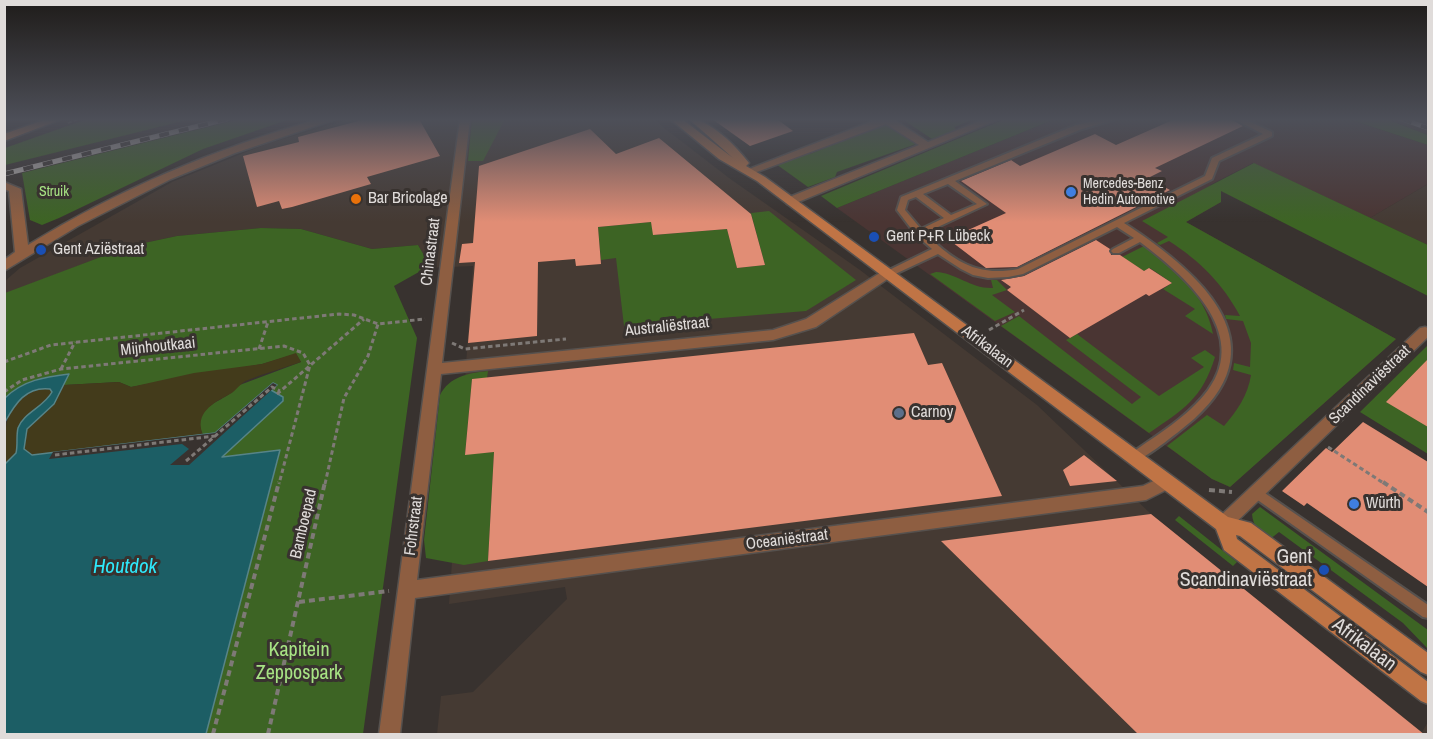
<!DOCTYPE html>
<meta charset="utf-8">
<style>
body{margin:0}
#map{position:relative;width:1433px;height:739px;overflow:hidden;background:#38322f;font-family:"Archivo Narrow",sans-serif}
canvas{display:block}
.frame{position:absolute;inset:0;border:6px solid #e0dcda;pointer-events:none}
</style>
<div id="map">
<canvas width="1433" height="739"></canvas>
<div class="frame"></div>
</div>
<script>
const ctx = document.querySelector('canvas').getContext('2d');
ctx.lineJoin = 'round';
function paint(path, color) {
  ctx.fillStyle = color;
  ctx.fill(path, 'evenodd');
}
function stroke(path, color, width, dash) {
  ctx.strokeStyle = color;
  ctx.lineWidth = width;
  ctx.lineCap = dash ? 'butt' : 'round';
  ctx.setLineDash(dash || []);
  ctx.stroke(path);
}
function write(font, color, halo, rows, align = 'center') {
  ctx.font = font + ' "Archivo Narrow",sans-serif';
  ctx.lineWidth = 6;
  ctx.setLineDash([]);
  ctx.textBaseline = 'middle';
  ctx.strokeStyle = halo;
  ctx.fillStyle = color;
  for (const [text, x, y, turn = 0] of rows) {
    ctx.save();
    ctx.translate(x, y);
    ctx.rotate((+turn || 0) * Math.PI / 180);
    ctx.textAlign = isNaN(turn) ? turn : align;
    if (halo) ctx.strokeText(text, 0, 0);
    ctx.fillText(text, 0, 0);
    ctx.restore();
  }
}
const commercial = new Path2D(`
 M1055,119H1348L1428,145V184L1370,218L1253,163L1210,185L1221,202L1186,222L1396,339L1230,487L1212,479L837,208Z`);
const built = new Path2D(`
 M350,119H656L663,127L729,178L860,270L1037,405L1151,514L1422,732L1428,722V734H437L441,696L473,692L567,599L565,587L449,604L473,266L426,268L425,257L418,245L372,249L301,229L261,228L177,236L130,246L5,294V281L20,268L172,182L266,144Z
 M1386,119H1428V135Z
 M1428,184V245L1370,218Z`);
const green = new Path2D(`
 M87,119H191L5,165V148Z
 M240,119H290L203,149L59,218L42,225L30,220L22,173Z
 M472,119H505L483,161H468Z
 M902,119H974L954,127L957,130L932,139Z
 M1005,119H1055L837,208L821,196Z
 M1348,119H1386L1428,135V145Z
 M885,124L916,144L837,172L835,177L808,187L776,164L806,153L810,154Z
 M1254,163L1428,245V296L1221,191V202L1186,222L1396,339L1230,487L1212,479L1167,446L1207,415L1224,426C1237,411 1248,395 1251,375L1233,370L1234,363L1250,367L1251,343L1243,321L1226,319L1225,315L1240,316C1223,284 1200,261 1169,241L1160,245L1157,243L1168,237L1142,221Z
 M769,211L856,280L806,311L624,326L616,258L601,260L598,227L651,222L654,235L727,229L737,268L765,265L751,213Z
 M261,228L301,229L372,249L418,245L425,257L426,268L394,286L417,338L363,734H206L280,451L221,457L283,401L271,390L277,385L272,383L215,433L203,435C189,403 226,404 237,386L301,362L296,354L262,364L131,387L119,382L64,385L68,374C45,376 22,381 5,398V293L130,246L177,236Z
 M1144,246C1175,268 1206,295 1213,334L1185,316L1195,309L1163,289L1172,283L1150,268L1144,271L1122,257Z
 M936,272C957,273 971,289 993,288L991,280H997L1007,290L992,295L1015,312L995,321L930,274Z
 M1019,316L1132,404L1141,397L1066,340L1077,334L1159,396L1204,367L1191,358L1205,350L1215,357C1202,399 1184,409 1149,433L1001,326Z
 M1428,345V454L1360,412Z
 M488,371L487,378L472,379L465,454L494,452L488,561L464,565L426,558L424,540L440,395C449,377 468,373 488,371Z
 M1260,507L1428,630V649L1403,623L1279,532L1269,540C1260,532 1253,527 1252,514Z
 M1179,516L1237,562L1233,566L1175,520Z`);
const sand = new Path2D(`
 M296,353L301,362C284,368 265,373 248,380C240,383 236,391 230,394C213,403 194,413 203,435L32,455L24,449L27,429L54,404L64,385L119,382L131,387L194,373L262,364Z
 M41,388H50L52,392C43,408 21,415 17,433C16,439 17,447 16,453L5,464C5,427 1,404 41,388Z`);
const water = new Path2D(`
 M69,374L54,404L27,429L24,449L32,455L215,433L273,383L277,385L271,390L283,397V401L222,457L280,450L206,734H5V464L16,453C18,445 16,436 18,428C23,413 44,407 52,392L50,389C26,386 15,404 5,422V398C23,380 45,377 69,374Z`);
const pier = new Path2D(`
 M273,383L277,385L189,465H170L189,449L182,444L49,459L53,452L215,433Z`);
const building = new Path2D(`
 M366,119H419L440,156L367,177L371,184L292,207L282,209L279,201L257,207L243,156L299,142L298,137Z
 M712,119H777L793,131L750,146Z
 M1175,119H1232L1243,126L1155,168L1162,171L1148,178L1170,190L1017,267L986,268L948,239L1006,213L961,181L1011,160L1020,166L1095,134L1116,145Z
 M590,129L616,154L659,138L751,214L765,265L737,268L727,229L653,235L651,222L598,227L601,264L576,266L575,259L538,262L537,336L468,343L475,262L459,263L462,244L473,243L479,166Z
 M1096,240L1110,249L1111,255H1120L1144,271L1149,268L1172,283L1149,296L1146,294L1070,338L1007,290L1011,287L1001,280L1024,276Z
 M914,333L928,365L942,363L1002,496L488,561L494,452L465,455L472,379Z
 M1428,359V427L1386,402Z
 M1363,422L1428,462V587L1307,503L1304,506L1282,491L1326,448L1332,452Z
 M1084,455L1117,481L1070,486L1063,470Z
 M1151,514L1425,735H1139L941,541Z`);
const pathFar2 = new Path2D(`
 M68,123L79,119`);
const pathFar1 = new Path2D(`
 M989,330L1024,310
 M452,343L465,349L566,339
 M259,349L268,322
 M4,362L51,345L339,314L354,315L378,324L425,319
 M61,369L75,342
 M4,392L22,380L61,369L284,346L303,353L310,365L279,484
 M277,394L364,319
 M1328,447L1385,484
 M55,455L215,436
 M186,461L272,387L280,391
 M325,484L344,398L368,356L378,324`);
const path = new Path2D(`
 M1383,482L1428,512
 M1209,490L1232,492
 M299,602L389,591
 M213,734L279,482
 M268,734L325,482`);
const lane = new Path2D(`
 M1103,119H1116L1082,129L955,181L987,204L925,233C953,261 977,277 1018,269L1205,176L1212,158L1263,134L1234,119H1244L1272,132V136L1219,161L1212,179L1124,223C1193,268 1283,340 1194,419C1181,430 1149,456 1134,462L1130,460L1128,457L1130,454C1157,435 1188,417 1208,390C1251,332 1183,274 1140,242L1119,253H1113L1111,251L1113,249L1134,238L1117,227L1023,274L1008,277L988,278L973,275L961,269L938,254L891,276L888,277L883,274L885,272L932,249L916,235L897,210L901,197L1076,125ZM948,184L977,204L951,215L923,194ZM916,197L944,218L921,229L905,210L908,200Z
 M1256,487L1428,605V618L1423,617L1252,496L1250,492L1252,488Z`);
const street = new Path2D(`
 M319,119H336L235,153L171,179L78,226L4,271V260L15,252L9,191L4,189V182L21,189L28,245C119,189 217,148 319,119Z
 M460,119H470L442,363L773,330L806,319L883,271L888,270L895,274L816,327L773,340L441,374L417,580L1143,486L1166,475L1172,477L1174,482L1172,487L1146,500L415,598L400,734H379Z
 M878,119H893L928,142L985,119H999L791,205L787,204V198L919,145L886,124L754,173L750,174L744,171Z
 M1425,327L1428,328V337L1229,529L1223,532L1217,529L1214,524L1217,519L1420,328Z`);
const secondary = new Path2D(`
 M47,119H62L4,141V134Z
 M670,119H682L733,158L689,119C710,119 736,146 749,163L746,166L765,177L1228,517L1251,523L1428,653V675L1421,672L1240,536L1236,535L1237,539L1428,682V704L1421,701L1224,550L1216,529L757,181L719,159Z`);
const rail = new Path2D(`
 M1402,119L1428,128
 M4,174L227,119`);
const markers = [
 [1071,192,6,"#3f7fe0"],
 [356,199,6,"#e8710a"],
 [874,237,6,"#1a4fb4"],
 [41,250,6,"#1a4fb4"],
 [899,413,6,"#5c6f8a"],
 [1354,504,6,"#3f7fe0"],
 [1324,570,6,"#1a4fb4"]
];
const farPoinames = [
 ["Mercedes-Benz",1083,184],
 ["Hedin Automotive",1083,200]
];
const farParknames = [
 ["Struik",54,192]
];
const poiNames = [
 ["Bar Bricolage",368,199],
 ["Gent P+R Lübeck",886,237],
 ["Gent Aziëstraat",53,250],
 ["Carnoy",911,413],
 ["Würth",1366,504]
];
const streetNames = [
 ["Chinastraat",431,252,-83],
 ["Australiëstraat",667,327,-6],
 ["Mijnhoutkaai",158,347,-6],
 ["Afrikalaan",987,347,37],
 ["Scandinaviëstraat",1370,385,-44],
 ["Bamboepad",304,524,-77],
 ["Fohrstraat",414,526,-83],
 ["Oceaniëstraat",787,540,-7]
];
const nearPoinames = [
 ["Gent",1312,558],
 ["Scandinaviëstraat",1312,581]
];
const nearStreetnames = [
 ["Afrikalaan",1364,645,37]
];
const nearParknames = [
 ["Kapitein",299,651],
 ["Zeppospark",299,674]
];
const nearWaternames = [
 ["Houtdok",125,567]
];
paint(commercial, '#4a3533');
paint(built, '#453a33');
paint(green, '#3d6424');
paint(sand, '#433b1b');
paint(water, '#1c5e65');
stroke(water, '#578488', 1.5);
paint(pier, '#38322f');
paint(building, '#e18d75');
stroke(lane, '#56514e', 4);
stroke(street, '#56514e', 3);
stroke(secondary, '#56514e', 3);
stroke(pathFar2, '#7e7976', 2, [4, 2]);
stroke(pathFar1, '#7e7976', 3, [4.5, 3]);
stroke(path, '#7e7976', 4, [6, 4]);
paint(lane, '#8e5e41');
paint(street, '#8e5e41');
paint(secondary, '#c07445');
stroke(rail, '#b2adab', 5);
stroke(rail, '#38322f', 4, [10]);
const sky = ctx.createLinearGradient(0, 0, 0, 222);
sky.addColorStop(0, '#1f1c1a');
sky.addColorStop(0.54, '#4d4f58');
sky.addColorStop(1, '#4d4f5800');
ctx.fillStyle = sky;
ctx.fillRect(0, 0, 1433, 222);
for (const [x, y, r, color] of markers) {
  const dot = new Path2D();
  dot.arc(x, y, r, 0, 2 * Math.PI);
  ctx.fillStyle = color;
  ctx.fill(dot);
  stroke(dot, '#38322f', 2);
}
write('14px', '#e0dcda', '#38322f', farPoinames, 'left');
write('14px', '#a7e384', '#38322f', farParknames);
write('16px', '#e0dcda', '#38322f', poiNames, 'left');
write('16px', '#e0dcda', '#38322f', streetNames);
write('20px', '#e0dcda', '#38322f', nearPoinames, 'right');
write('20px', '#e0dcda', '#38322f', nearStreetnames);
write('20px', '#a7e384', '#38322f', nearParknames);
write('italic 21px', '#2ee8fa', '#38322f', nearWaternames);
</script>
